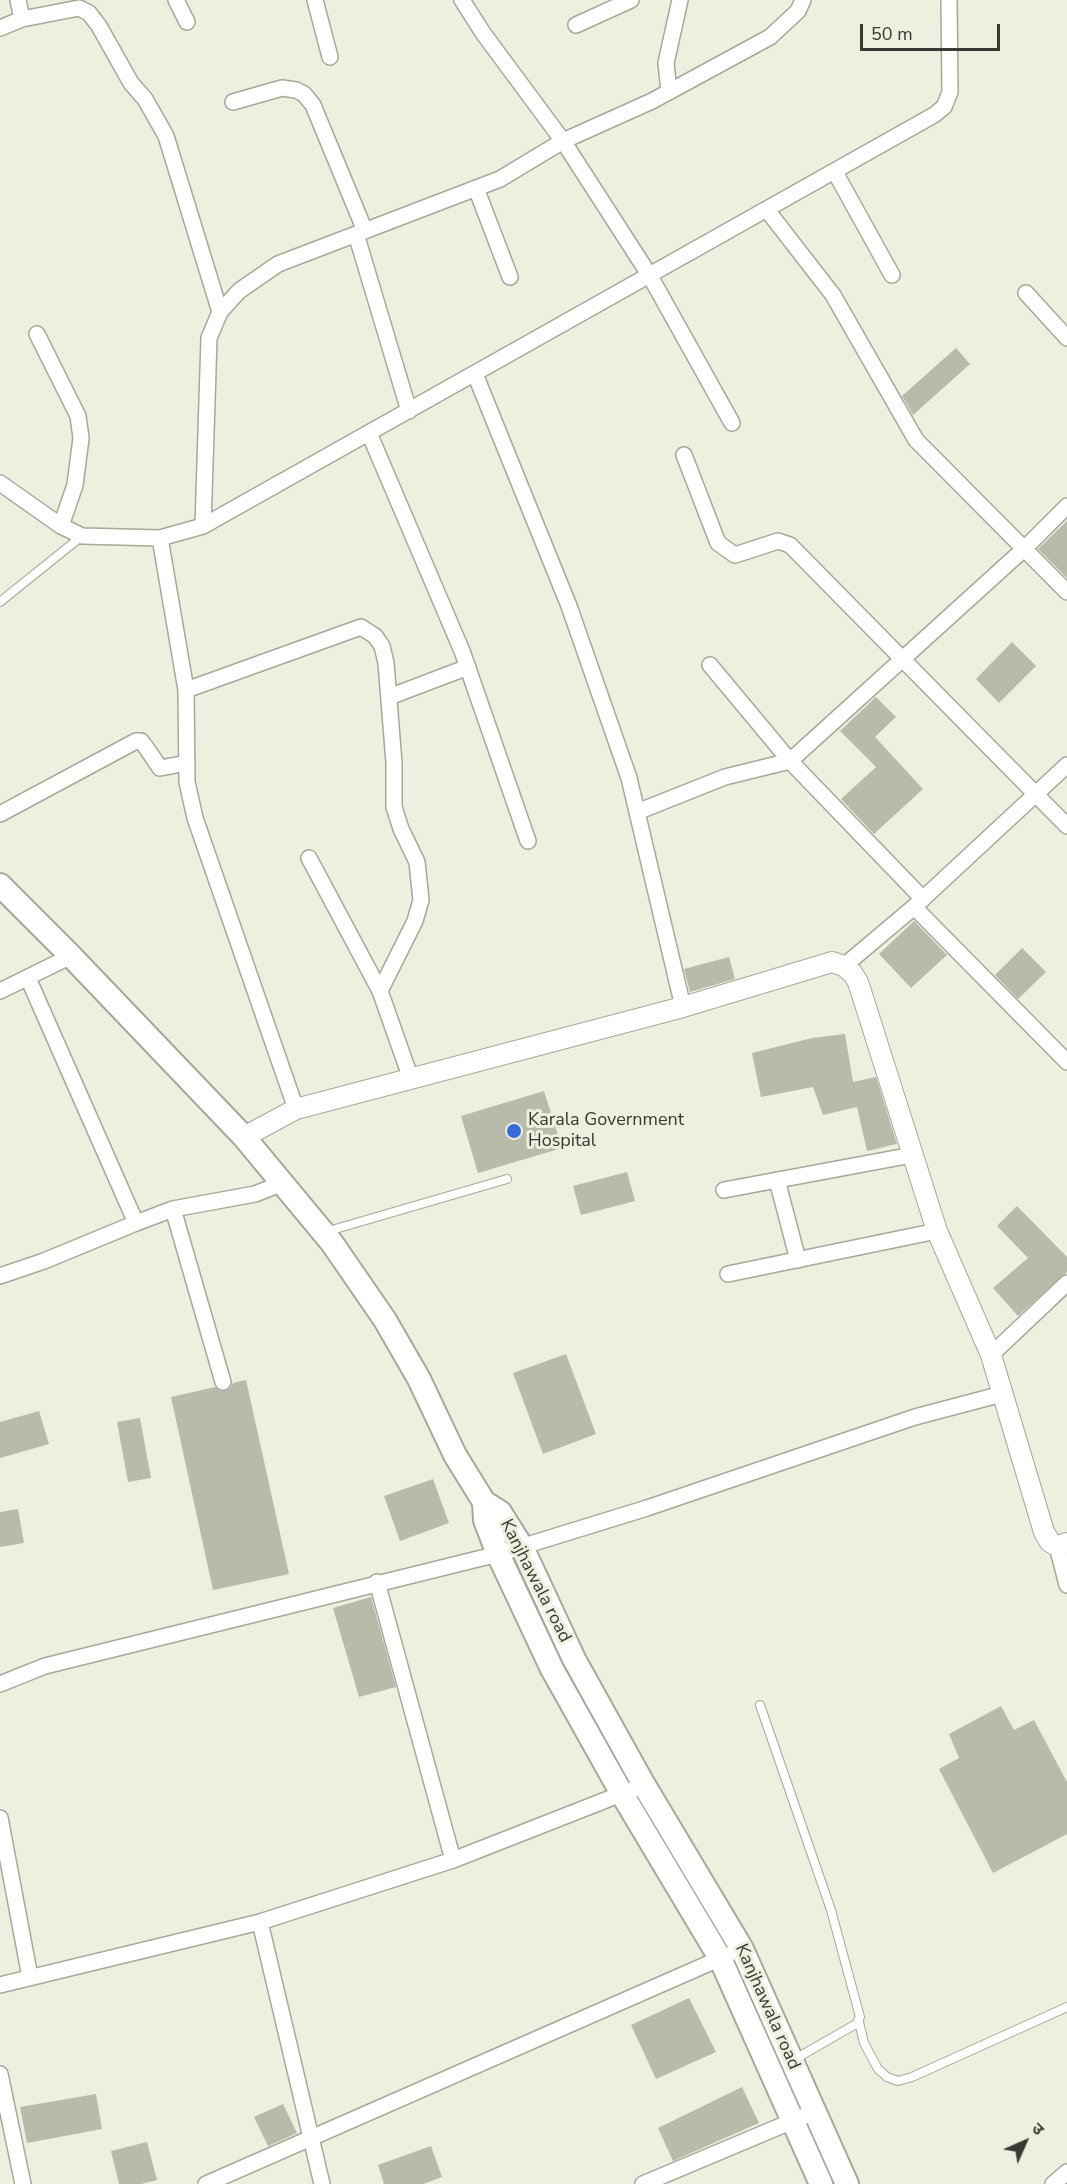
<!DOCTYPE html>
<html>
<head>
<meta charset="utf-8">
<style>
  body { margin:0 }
  #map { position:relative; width:1067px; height:2184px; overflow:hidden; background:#edefdf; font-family:"Nunito Sans","Noto Sans Devanagari",sans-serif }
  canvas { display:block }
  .north { position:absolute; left:995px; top:2112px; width:60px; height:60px; -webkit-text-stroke:4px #edefdf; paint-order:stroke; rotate:45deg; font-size:16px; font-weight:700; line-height:24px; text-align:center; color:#393933 }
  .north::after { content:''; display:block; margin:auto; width:21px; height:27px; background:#393933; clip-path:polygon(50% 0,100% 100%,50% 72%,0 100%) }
  .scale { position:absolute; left:860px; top:24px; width:140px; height:27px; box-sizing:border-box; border:3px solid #393933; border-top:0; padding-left:8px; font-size:18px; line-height:21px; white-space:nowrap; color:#393933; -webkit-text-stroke:4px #edefdf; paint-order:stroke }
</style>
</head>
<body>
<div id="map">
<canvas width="1067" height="2184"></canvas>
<div class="north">उ</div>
<div class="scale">50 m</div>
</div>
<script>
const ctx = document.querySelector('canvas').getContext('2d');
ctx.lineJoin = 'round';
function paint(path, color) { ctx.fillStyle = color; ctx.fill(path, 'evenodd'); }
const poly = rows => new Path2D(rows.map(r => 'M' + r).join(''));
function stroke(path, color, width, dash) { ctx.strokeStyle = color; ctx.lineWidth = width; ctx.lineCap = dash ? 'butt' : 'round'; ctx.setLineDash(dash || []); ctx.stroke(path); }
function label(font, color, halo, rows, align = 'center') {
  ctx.font = font + ' "Nunito Sans",sans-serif'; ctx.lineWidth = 6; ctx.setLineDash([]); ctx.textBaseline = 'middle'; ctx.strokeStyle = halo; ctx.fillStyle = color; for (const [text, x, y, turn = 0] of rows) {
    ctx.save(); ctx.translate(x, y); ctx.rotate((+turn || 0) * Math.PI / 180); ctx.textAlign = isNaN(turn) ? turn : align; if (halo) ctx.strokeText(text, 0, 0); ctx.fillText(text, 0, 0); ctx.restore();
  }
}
paint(poly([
  [956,348,970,364,913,415,902,396],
  [1067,521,1067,578,1038,549],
  [1012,642,1036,666,999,703,976,679],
  [876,697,896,717,875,737,923,789,874,834,841,799,876,767,840,731],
  [914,921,947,955,911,988,879,954],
  [1022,948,1046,972,1018,999,995,975],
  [729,957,735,979,690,992,684,969],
  [845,1034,853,1082,876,1077,897,1144,867,1151,857,1107,823,1115,813,1087,761,1097,752,1053,812,1038],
  [544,1091,562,1148,478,1173,461,1116],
  [627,1172,635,1201,581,1215,573,1186],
  [1017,1206,1067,1257,1067,1272,1018,1316,993,1288,1028,1258,997,1226],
  [566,1354,596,1434,543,1454,513,1373],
  [246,1380,289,1574,213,1590,171,1397,215,1387,220,1391,225,1391,230,1388,233,1383],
  [39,1411,49,1444,0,1458,0,1422],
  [140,1418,151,1478,128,1482,117,1422],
  [433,1479,449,1523,400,1541,384,1496],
  [18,1509,24,1543,0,1547,0,1512],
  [371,1597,396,1687,359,1697,333,1608],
  [1001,1706,1014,1730,1034,1720,1067,1782,1067,1834,993,1873,939,1769,959,1758,949,1734],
  [689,1998,716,2052,656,2079,631,2025],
  [742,2087,759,2123,673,2161,658,2128],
  [96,2094,102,2129,27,2143,20,2107],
  [283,2104,297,2133,268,2146,254,2117],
  [147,2142,157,2180,141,2184,119,2184,111,2151],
  [431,2146,442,2177,423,2184,384,2184,378,2165]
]), '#b8baaa');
const service = poly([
  [0,602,82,536],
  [325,1232,507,1179],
  [760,1705,831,1910,860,2017,856,2024,795,2059],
  [859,2022,864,2043,878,2069,887,2077,898,2081,912,2077,1067,2007]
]);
const minor = poly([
  [18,0,22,19],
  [176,0,187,22],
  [315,0,330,57],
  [462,0,483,33,563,141,650,276,732,423],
  [576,25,631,0],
  [0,28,22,19,79,8,89,13,99,26,131,83,145,99,166,136,220,312],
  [669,92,666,63,680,0],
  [233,102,282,88,296,90,304,94,313,105,365,231],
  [835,172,892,275],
  [476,188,510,277],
  [767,210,833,295,916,440,1067,592],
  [356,234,409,411],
  [1026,293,1067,338],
  [37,334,78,416,81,438,75,485,61,526],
  [475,374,569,606,629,778,683,1007],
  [369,433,462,651,528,841],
  [684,455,718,543,735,555,778,541,790,545,1067,826],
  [0,483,61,526,82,536,160,538,203,526,934,115,944,107,950,92,949,0],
  [203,526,209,338,220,312,239,291,278,264,500,179,563,141,652,101,770,37,798,11,803,0],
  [160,538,186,690,187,782,195,818,296,1109],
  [710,665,790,761,923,899],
  [186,690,361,627,375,636,382,646,386,663,394,763,394,807,401,829,417,862,421,900,415,921,380,991],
  [389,697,468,667],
  [637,812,725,777,790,761,1024,549,1067,506],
  [0,814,136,741,141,741,145,746,160,768,187,763],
  [309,858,380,991,411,1079],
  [914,907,1067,1062],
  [844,966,914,907,1067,765],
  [0,991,71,956],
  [777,1180,798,1260],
  [724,1190,912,1155],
  [173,1209,255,1194,283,1183],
  [136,1223,173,1209,223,1382],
  [728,1274,937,1231],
  [0,1276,44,1261,136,1223,28,978],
  [991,1355,1067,1283],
  [1057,1546,1067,1585],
  [377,1582,453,1860],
  [0,1684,45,1666,498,1554,647,1508,915,1417,1002,1394],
  [0,1818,30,1977],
  [260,1922,322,2184],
  [0,1985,260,1922,453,1860,644,1785],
  [0,2074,23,2184],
  [206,2184,728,1955],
  [643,2184,814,2112],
  [1053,2184,1067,2172]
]);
const tertiary = poly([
  [244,1137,296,1109,683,1007,832,962,844,966,853,974,858,982,937,1231,991,1355,1044,1532,1050,1542,1057,1546,1067,1543]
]);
const secondary = poly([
  [0,885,71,956,244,1137,332,1243,385,1320,419,1379,455,1455,484,1502,500,1512,522,1547,574,1659,644,1785,742,1949,847,2184],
  [484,1502,485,1520,498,1554,552,1669,622,1794,720,1958,821,2184]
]);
stroke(service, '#a6a899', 10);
stroke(minor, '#a6a899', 18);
stroke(tertiary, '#a6a899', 22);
stroke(secondary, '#a6a899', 26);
stroke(service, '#fff', 8);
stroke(minor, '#fff', 15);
stroke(tertiary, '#fff', 20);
stroke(secondary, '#fff', 22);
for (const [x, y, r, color] of [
  [514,1131,8,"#376bdb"]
]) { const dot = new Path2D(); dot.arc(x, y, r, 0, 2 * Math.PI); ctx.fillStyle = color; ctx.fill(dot); stroke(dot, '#edefdf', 2); }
label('18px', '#393933', '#edefdf', [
  ["Karala Government",528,1121],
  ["Hospital",528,1142]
], 'left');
label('18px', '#393933', '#edefdf', [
  ["Kanjhawala road",535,1581,63],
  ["Kanjhawala road",767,2007,66]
]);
</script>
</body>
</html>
